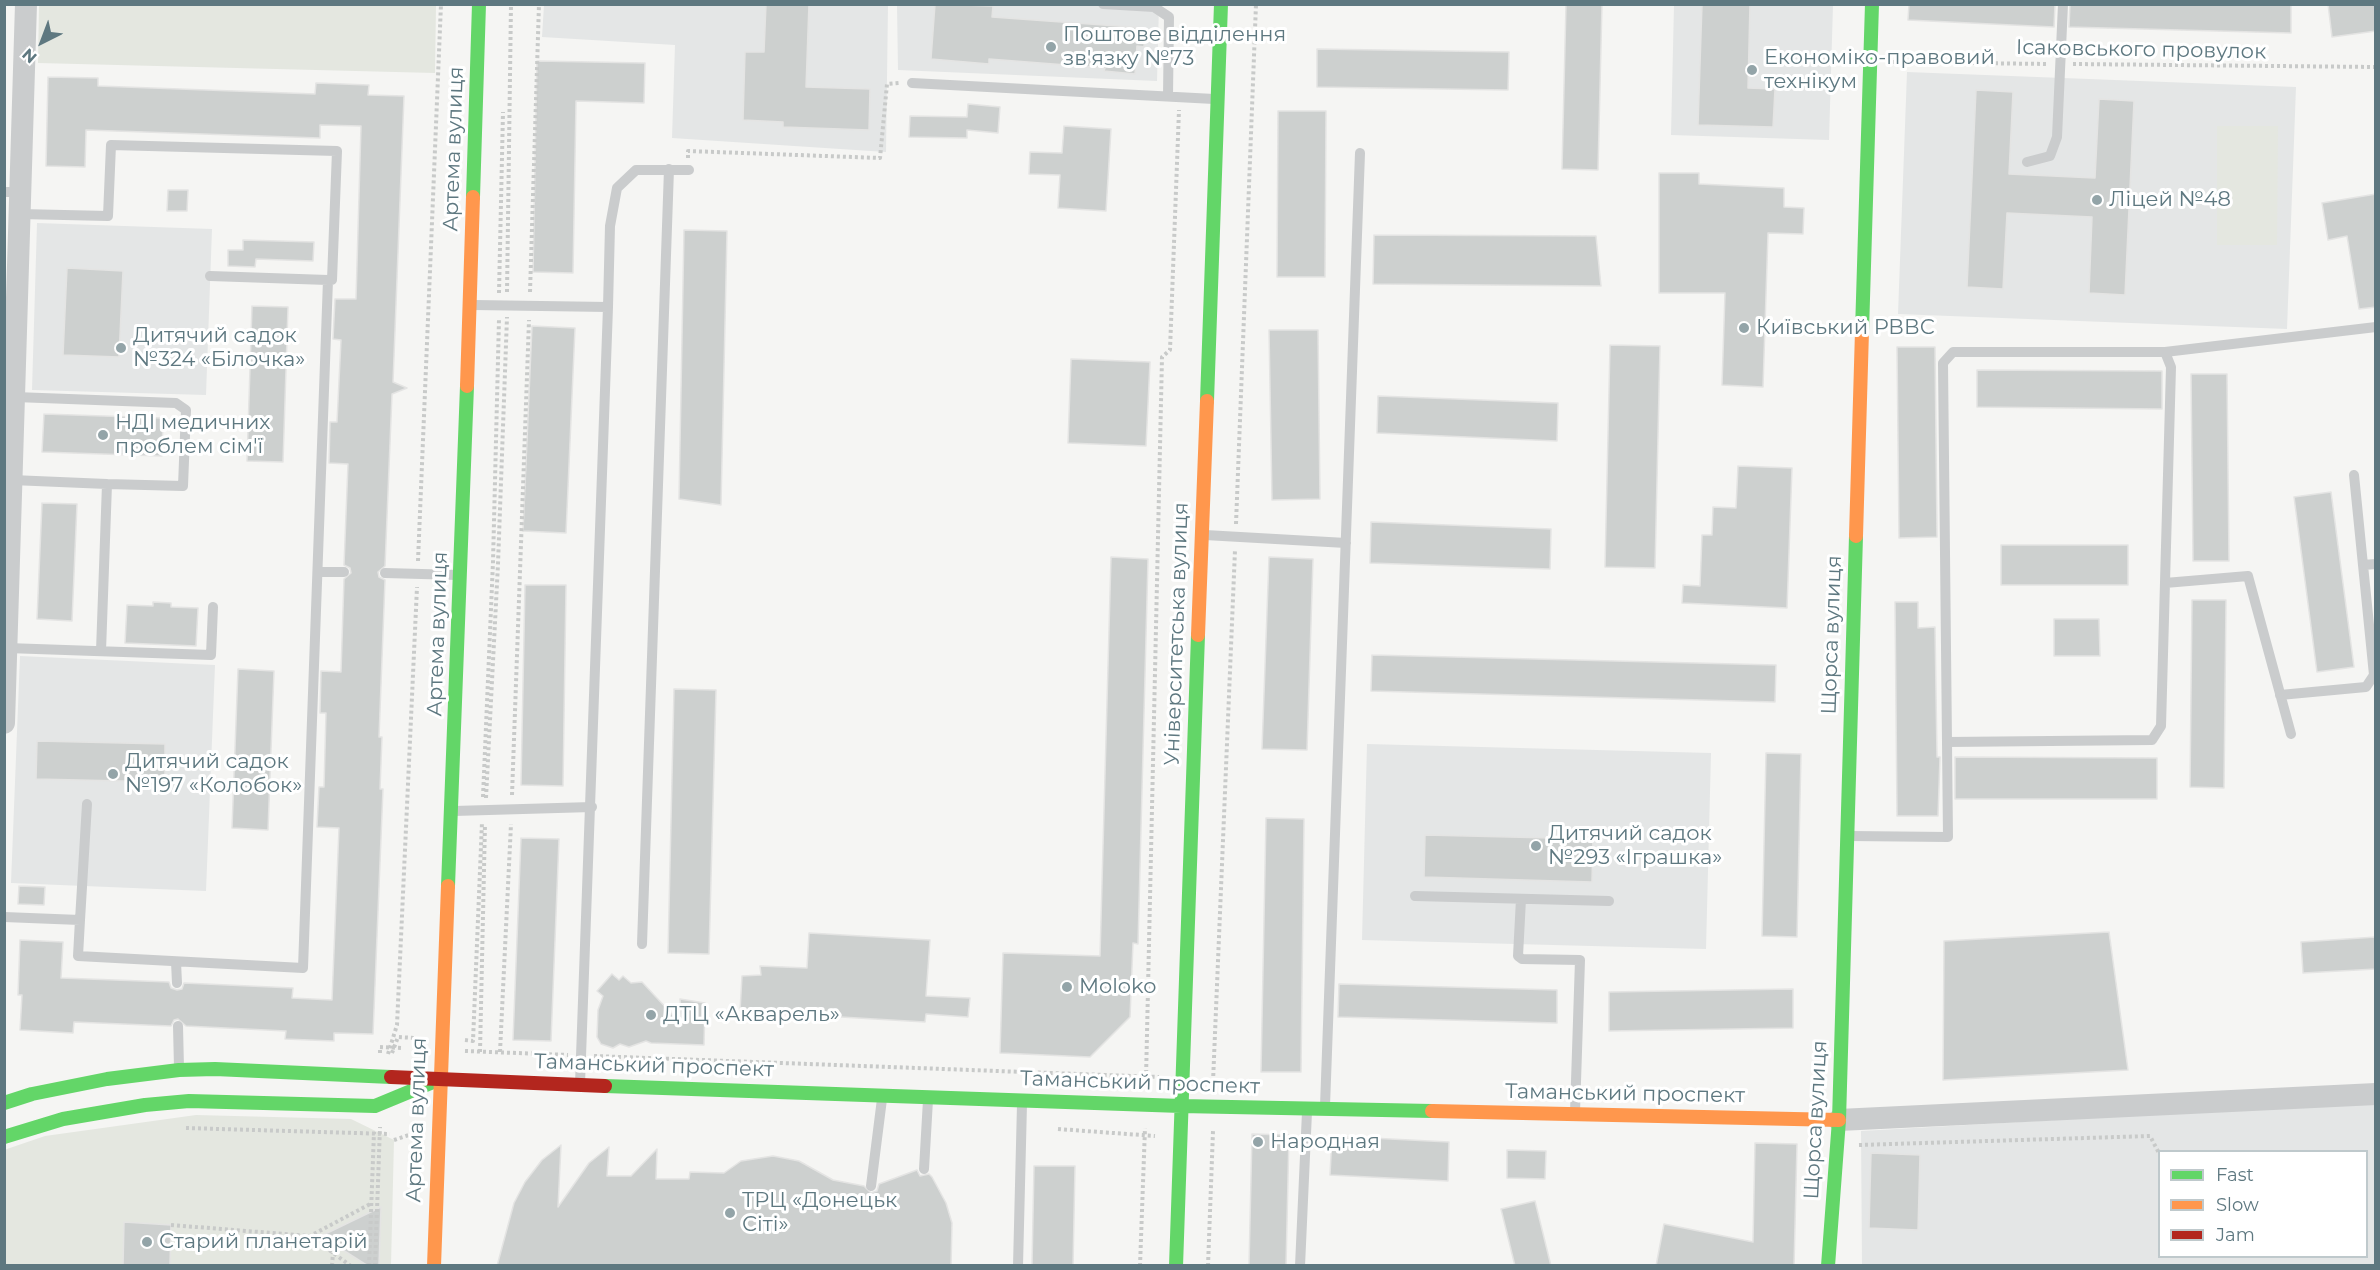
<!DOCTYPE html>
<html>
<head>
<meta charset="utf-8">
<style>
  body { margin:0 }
  #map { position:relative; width:2380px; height:1270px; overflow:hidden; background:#f5f5f3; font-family:Montserrat,sans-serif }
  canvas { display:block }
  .frame { position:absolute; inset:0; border:6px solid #5e7880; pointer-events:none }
  .legend { position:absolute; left:2158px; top:1150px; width:210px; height:108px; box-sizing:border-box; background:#fff; border:2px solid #bfc9cc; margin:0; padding:8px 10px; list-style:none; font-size:18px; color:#5e7880 }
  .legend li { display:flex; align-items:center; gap:12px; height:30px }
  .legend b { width:30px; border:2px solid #bfc9cc }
  .north { position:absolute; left:12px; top:12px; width:60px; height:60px; -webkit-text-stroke:4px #fff; paint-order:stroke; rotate:222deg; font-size:16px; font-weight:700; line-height:24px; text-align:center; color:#5e7880 }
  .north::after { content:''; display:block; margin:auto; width:21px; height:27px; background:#5e7880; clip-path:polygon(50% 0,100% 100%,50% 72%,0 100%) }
</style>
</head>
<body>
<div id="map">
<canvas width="2380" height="1270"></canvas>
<div class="frame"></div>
<ul class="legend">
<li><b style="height:8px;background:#63d668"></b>Fast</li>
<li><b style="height:8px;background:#ff974d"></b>Slow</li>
<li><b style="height:8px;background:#b3261e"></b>Jam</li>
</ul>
<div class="north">N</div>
</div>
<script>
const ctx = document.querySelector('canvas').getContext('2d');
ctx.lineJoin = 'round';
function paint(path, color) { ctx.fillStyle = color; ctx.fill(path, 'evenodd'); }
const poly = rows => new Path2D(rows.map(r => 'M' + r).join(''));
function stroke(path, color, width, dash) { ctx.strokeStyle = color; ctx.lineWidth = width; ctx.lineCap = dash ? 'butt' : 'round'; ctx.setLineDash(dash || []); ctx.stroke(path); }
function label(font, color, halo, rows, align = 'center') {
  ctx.font = font + ' Montserrat,sans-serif'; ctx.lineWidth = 6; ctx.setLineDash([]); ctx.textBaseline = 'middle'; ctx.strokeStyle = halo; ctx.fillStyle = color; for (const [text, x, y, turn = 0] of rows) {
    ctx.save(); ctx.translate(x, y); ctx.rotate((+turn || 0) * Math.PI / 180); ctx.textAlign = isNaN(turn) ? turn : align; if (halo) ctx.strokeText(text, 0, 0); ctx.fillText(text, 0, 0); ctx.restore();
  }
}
paint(poly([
  [544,5,888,5,886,152,672,138,675,45,542,37],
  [897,5,1159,5,1157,81,898,70],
  [1674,5,1833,5,1829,140,1671,135],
  [1907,72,2296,87,2287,329,1898,314],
  [37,223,212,229,206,395,32,390],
  [20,656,215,665,206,891,11,883],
  [1367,744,1711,753,1706,949,1362,940],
  [2375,1102,2375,1265,1862,1265,1861,1131],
  [2160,1152,2366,1152,2366,1256,2160,1256]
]), '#e4e6e6');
paint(poly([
  [39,5,436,5,435,73,38,63],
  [2217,126,2278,126,2277,245,2217,245],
  [196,1115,351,1119,394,1140,391,1265,5,1265,4,1150,45,1136]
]), '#e4e7e0');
const building = poly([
  [766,4,809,4,806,87,870,89,869,130,783,127,783,122,743,120,745,52,764,52,766,4],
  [935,4,993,6,992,17,1145,28,1144,47,1137,46,1135,74,1104,71,1105,68,989,59,989,64,931,59,935,4],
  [1566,4,1602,4,1598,170,1562,169,1566,4],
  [1702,4,1750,4,1748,88,1775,89,1773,127,1698,125,1702,4],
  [1909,4,2055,4,2054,27,1908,20,1909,4],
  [2070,4,2291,4,2291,33,2069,27,2070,4],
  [2328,4,2376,4,2376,31,2332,37,2328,4],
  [1317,49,1509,52,1508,90,1317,87,1317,49],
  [537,61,645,63,644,103,576,101,573,273,533,272,537,61],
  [48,77,98,78,98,86,315,94,316,83,369,85,368,95,404,96,393,382,407,388,392,394,385,566,378,572,379,577,385,580,379,737,382,737,380,789,383,789,373,1034,334,1033,334,1041,285,1039,286,1031,186,1026,178,1019,174,1020,171,1026,74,1022,73,1033,20,1030,22,995,18,995,20,940,63,942,61,978,169,982,171,988,177,990,182,989,184,983,293,988,292,998,332,1000,339,828,317,827,319,787,324,787,326,713,320,713,321,671,341,672,344,579,351,573,350,568,344,565,348,464,329,463,330,422,337,422,341,340,333,339,335,299,356,299,361,126,320,125,320,138,86,130,85,167,46,166,48,77],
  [1976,90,2013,92,2009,174,2095,178,2099,99,2134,101,2125,295,2089,293,2092,217,2007,213,2003,289,1967,287,1976,90],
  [968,104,1000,107,998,133,967,130,967,138,909,137,910,116,967,117,968,104],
  [1278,111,1326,111,1325,277,1277,277,1278,111],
  [1064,126,1111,129,1106,211,1058,208,1060,175,1029,174,1030,152,1062,153,1064,126],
  [1659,173,1699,173,1699,184,1784,188,1784,207,1804,208,1803,234,1768,233,1763,387,1722,385,1725,293,1659,293,1659,173],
  [168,190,188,190,187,211,167,211,168,190],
  [2376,194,2376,307,2359,309,2347,236,2328,240,2322,203,2376,194],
  [684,230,727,231,721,505,679,499,684,230],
  [1374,235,1596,236,1601,286,1373,284,1374,235],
  [243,240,314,242,313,261,256,259,255,267,228,266,228,250,243,250,243,240],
  [67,268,123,271,119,357,63,355,67,268],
  [252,306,288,307,283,462,247,461,252,306],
  [532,326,575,328,566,533,523,531,532,326],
  [1269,330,1318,330,1320,499,1272,500,1269,330],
  [1610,345,1660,346,1655,568,1605,567,1610,345],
  [1897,347,1935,347,1937,537,1899,538,1897,347],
  [1071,359,1150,362,1146,446,1068,443,1071,359],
  [1977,370,2162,371,2162,409,1977,407,1977,370],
  [2191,374,2227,374,2229,561,2193,561,2191,374],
  [1378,396,1558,403,1557,441,1377,433,1378,396],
  [44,414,163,418,162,456,42,452,44,414],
  [1738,466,1792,468,1787,608,1682,603,1683,585,1700,586,1702,535,1712,535,1713,507,1736,508,1738,466],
  [2331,492,2354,667,2317,672,2294,497,2331,492],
  [42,503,77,504,72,621,37,619,42,503],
  [1371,522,1551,529,1550,569,1370,563,1371,522],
  [2001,545,2128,545,2128,585,2001,585,2001,545],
  [1111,557,1148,559,1138,944,1133,943,1130,1017,1090,1057,1000,1053,1003,953,1100,956,1111,557],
  [1269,557,1313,559,1307,750,1262,749,1269,557],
  [525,585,566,585,563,786,521,785,525,585],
  [2192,600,2226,600,2224,788,2190,787,2192,600],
  [153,602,171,603,171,607,198,608,196,646,125,643,127,605,153,606,153,602],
  [1895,602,1918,602,1918,628,1935,627,1937,757,1940,757,1938,816,1897,816,1895,602],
  [2054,619,2099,619,2100,656,2054,656,2054,619],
  [1372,655,1776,665,1775,702,1371,691,1372,655],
  [238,669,274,671,268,830,232,828,238,669],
  [674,689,716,690,709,954,668,953,674,689],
  [37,741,165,744,165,782,36,779,37,741],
  [1766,753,1801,754,1797,937,1762,936,1766,753],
  [1955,757,2157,758,2157,799,1955,799,1955,757],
  [1266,818,1304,819,1301,1072,1261,1072,1266,818],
  [1425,835,1593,839,1592,882,1424,877,1425,835],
  [521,838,559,839,551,1041,513,1040,521,838],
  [19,886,45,887,44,905,18,904,19,886],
  [2109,932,2128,1070,1943,1080,1944,941,2109,932],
  [809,933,930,940,926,996,970,998,968,1017,926,1014,925,1022,740,1011,742,976,761,975,760,966,807,968,809,933],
  [2376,937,2376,969,2303,973,2301,942,2376,937],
  [612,974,619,980,623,976,631,983,642,982,682,1025,680,999,705,1003,704,1045,651,1043,646,1041,629,1047,620,1044,613,1048,601,1044,597,1037,598,1010,603,996,597,991,612,974],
  [1339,984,1557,990,1557,1023,1338,1017,1339,984],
  [1793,989,1793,1028,1609,1031,1609,992,1793,989],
  [1252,1134,1289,1135,1286,1266,1249,1266,1252,1134],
  [1332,1136,1449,1142,1448,1181,1330,1175,1332,1136],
  [1755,1143,1797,1144,1794,1266,1656,1266,1664,1224,1753,1242,1755,1143],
  [561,1145,558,1207,589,1163,609,1147,607,1176,631,1176,657,1149,656,1179,689,1179,690,1172,724,1173,741,1161,773,1156,799,1161,833,1180,864,1186,871,1193,877,1191,879,1184,917,1170,920,1176,929,1174,932,1177,946,1203,952,1223,951,1266,497,1266,514,1203,525,1182,542,1160,561,1145],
  [1507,1150,1546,1151,1545,1179,1507,1178,1507,1150],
  [1871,1153,1920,1155,1918,1230,1869,1228,1871,1153],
  [1034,1166,1075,1166,1073,1266,1032,1266,1034,1166],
  [1535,1201,1551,1266,1515,1266,1501,1209,1535,1201],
  [381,1207,379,1266,368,1266,321,1236,381,1207],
  [124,1222,171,1225,170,1266,123,1266,124,1222]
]);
paint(building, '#cdd0cf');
stroke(building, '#e4e4e3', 1.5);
stroke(poly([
  [1893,62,2048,64],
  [2073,64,2376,67],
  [688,158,688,151,880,158,887,84,899,83],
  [507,292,511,4],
  [530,292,539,4],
  [499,293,503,112],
  [1236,524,1256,4],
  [418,561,441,4],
  [512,795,529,320],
  [483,797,493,562,499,319],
  [486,798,498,564,507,317],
  [465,1040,473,1041,482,822],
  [465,1051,568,1055],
  [480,1052,485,824],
  [500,1052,511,824],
  [380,1053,380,1047,401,1048],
  [392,1053,398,1037,415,1038],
  [388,1054,397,1025,417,587],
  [594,1056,1159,1077],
  [1146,1079,1162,357,1170,350,1179,110],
  [1213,1082,1235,550],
  [186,1128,390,1134],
  [1058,1129,1155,1136],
  [394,1140,415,1133],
  [1859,1145,2150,1136,2160,1155],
  [171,1225,310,1236,372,1203],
  [310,1236,351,1266],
  [332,1266,333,1253],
  [369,1266,374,1132],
  [375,1266,380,1127],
  [1140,1266,1145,1128],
  [1208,1266,1213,1131]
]), '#c8cac9', 4, [3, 3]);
stroke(poly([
  [1103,4,1154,7,1169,17,1168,96],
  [912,83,1214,99],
  [2027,162,2050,156,2057,137,2063,4],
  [4,192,21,192],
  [20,214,108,216,111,145,337,151,332,280,328,280],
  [474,305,608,307,580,1084],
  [608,307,610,226,617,188,636,170,689,170],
  [2165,352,2376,327],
  [15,397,176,403,186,410,183,486,107,484],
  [12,480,107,484,101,651],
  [1205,535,1346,543],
  [2363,565,2376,564],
  [319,572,344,572],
  [385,573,458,575],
  [2165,583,2248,576,2291,734],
  [7,648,211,655,213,607],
  [2280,695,2366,687,2374,675,2354,475],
  [454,811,592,807],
  [1850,836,1948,837,1943,363,1953,352,2165,352,2171,367,2161,726,2152,740,1948,742],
  [1415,896,1609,901],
  [1521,899,1518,956,1522,959,1580,960,1575,1112],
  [4,917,80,920,78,956,303,968,328,280,210,276],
  [80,920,87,804],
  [642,944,669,169],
  [176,962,177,983],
  [178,1026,179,1068],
  [1325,1106,1360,153],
  [924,1169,928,1100],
  [871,1186,882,1099],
  [1018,1266,1022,1104],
  [1300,1266,1307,1112]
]), '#cacccd', 10);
stroke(poly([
  [4,723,26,4],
  [1839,1120,2376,1094]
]), '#cacccd', 22);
stroke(poly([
  [473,197,479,4],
  [1862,331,1872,4],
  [1207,401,1221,4],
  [448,886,467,386],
  [605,1086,1181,1106,1432,1111],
  [4,1103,32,1094,107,1079,179,1070,215,1069,391,1077],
  [4,1137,63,1119,145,1105,189,1101,375,1106,433,1082],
  [1176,1266,1198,635],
  [1828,1266,1839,1120,1856,536]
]), '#63d668', 14);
stroke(poly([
  [467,386,473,197],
  [1856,536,1862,331],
  [1198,635,1207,401],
  [1432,1111,1839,1120],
  [434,1266,448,886]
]), '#ff974d', 14);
stroke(poly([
  [391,1077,605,1086]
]), '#b3261e', 14);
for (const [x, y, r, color] of [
  [1051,47,6,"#93a4a8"],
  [1752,70,6,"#93a4a8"],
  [2097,200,6,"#93a4a8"],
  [1744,328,6,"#93a4a8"],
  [121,348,6,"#93a4a8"],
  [103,435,6,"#93a4a8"],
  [113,774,6,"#93a4a8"],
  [1536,846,6,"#93a4a8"],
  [1067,987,6,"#93a4a8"],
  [651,1015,6,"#93a4a8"],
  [1258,1142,6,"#93a4a8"],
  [730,1213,6,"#93a4a8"],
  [147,1242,6,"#93a4a8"]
]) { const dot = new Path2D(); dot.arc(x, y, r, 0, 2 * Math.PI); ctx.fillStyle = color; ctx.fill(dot); stroke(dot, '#fff', 2); }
label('21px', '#5e7880', '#fff', [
  ["Поштове відділення",1063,35],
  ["зв'язку №73",1063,59],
  ["Економіко-правовий",1764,58],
  ["технікум",1764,82],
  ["Ліцей №48",2109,200],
  ["Київський РВВС",1756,328],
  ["Дитячий садок",133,336],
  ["№324 «Білочка»",133,360],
  ["НДІ медичних",115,423],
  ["проблем сім'ї",115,447],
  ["Дитячий садок",125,762],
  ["№197 «Колобок»",125,786],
  ["Дитячий садок",1548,834],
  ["№293 «Іграшка»",1548,858],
  ["Moloko",1079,987],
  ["ДТЦ «Акварель»",663,1015],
  ["Народная",1270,1142],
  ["ТРЦ «Донецьк",742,1201],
  ["Сіті»",742,1225],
  ["Старий планетарій",159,1242]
], 'left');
label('21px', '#5e7880', '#fff', [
  ["Ісаковського провулок",2141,50,1],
  ["Артема вулиця",454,149,-88],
  ["Артема вулиця",438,634,-88],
  ["Університетська вулиця",1177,634,-88],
  ["Щорса вулиця",1832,635,-88],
  ["Таманський проспект",654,1066,2],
  ["Таманський проспект",1140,1083,2],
  ["Таманський проспект",1625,1094,1],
  ["Артема вулиця",417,1120,-88],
  ["Щорса вулиця",1816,1120,-87]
]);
</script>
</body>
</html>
